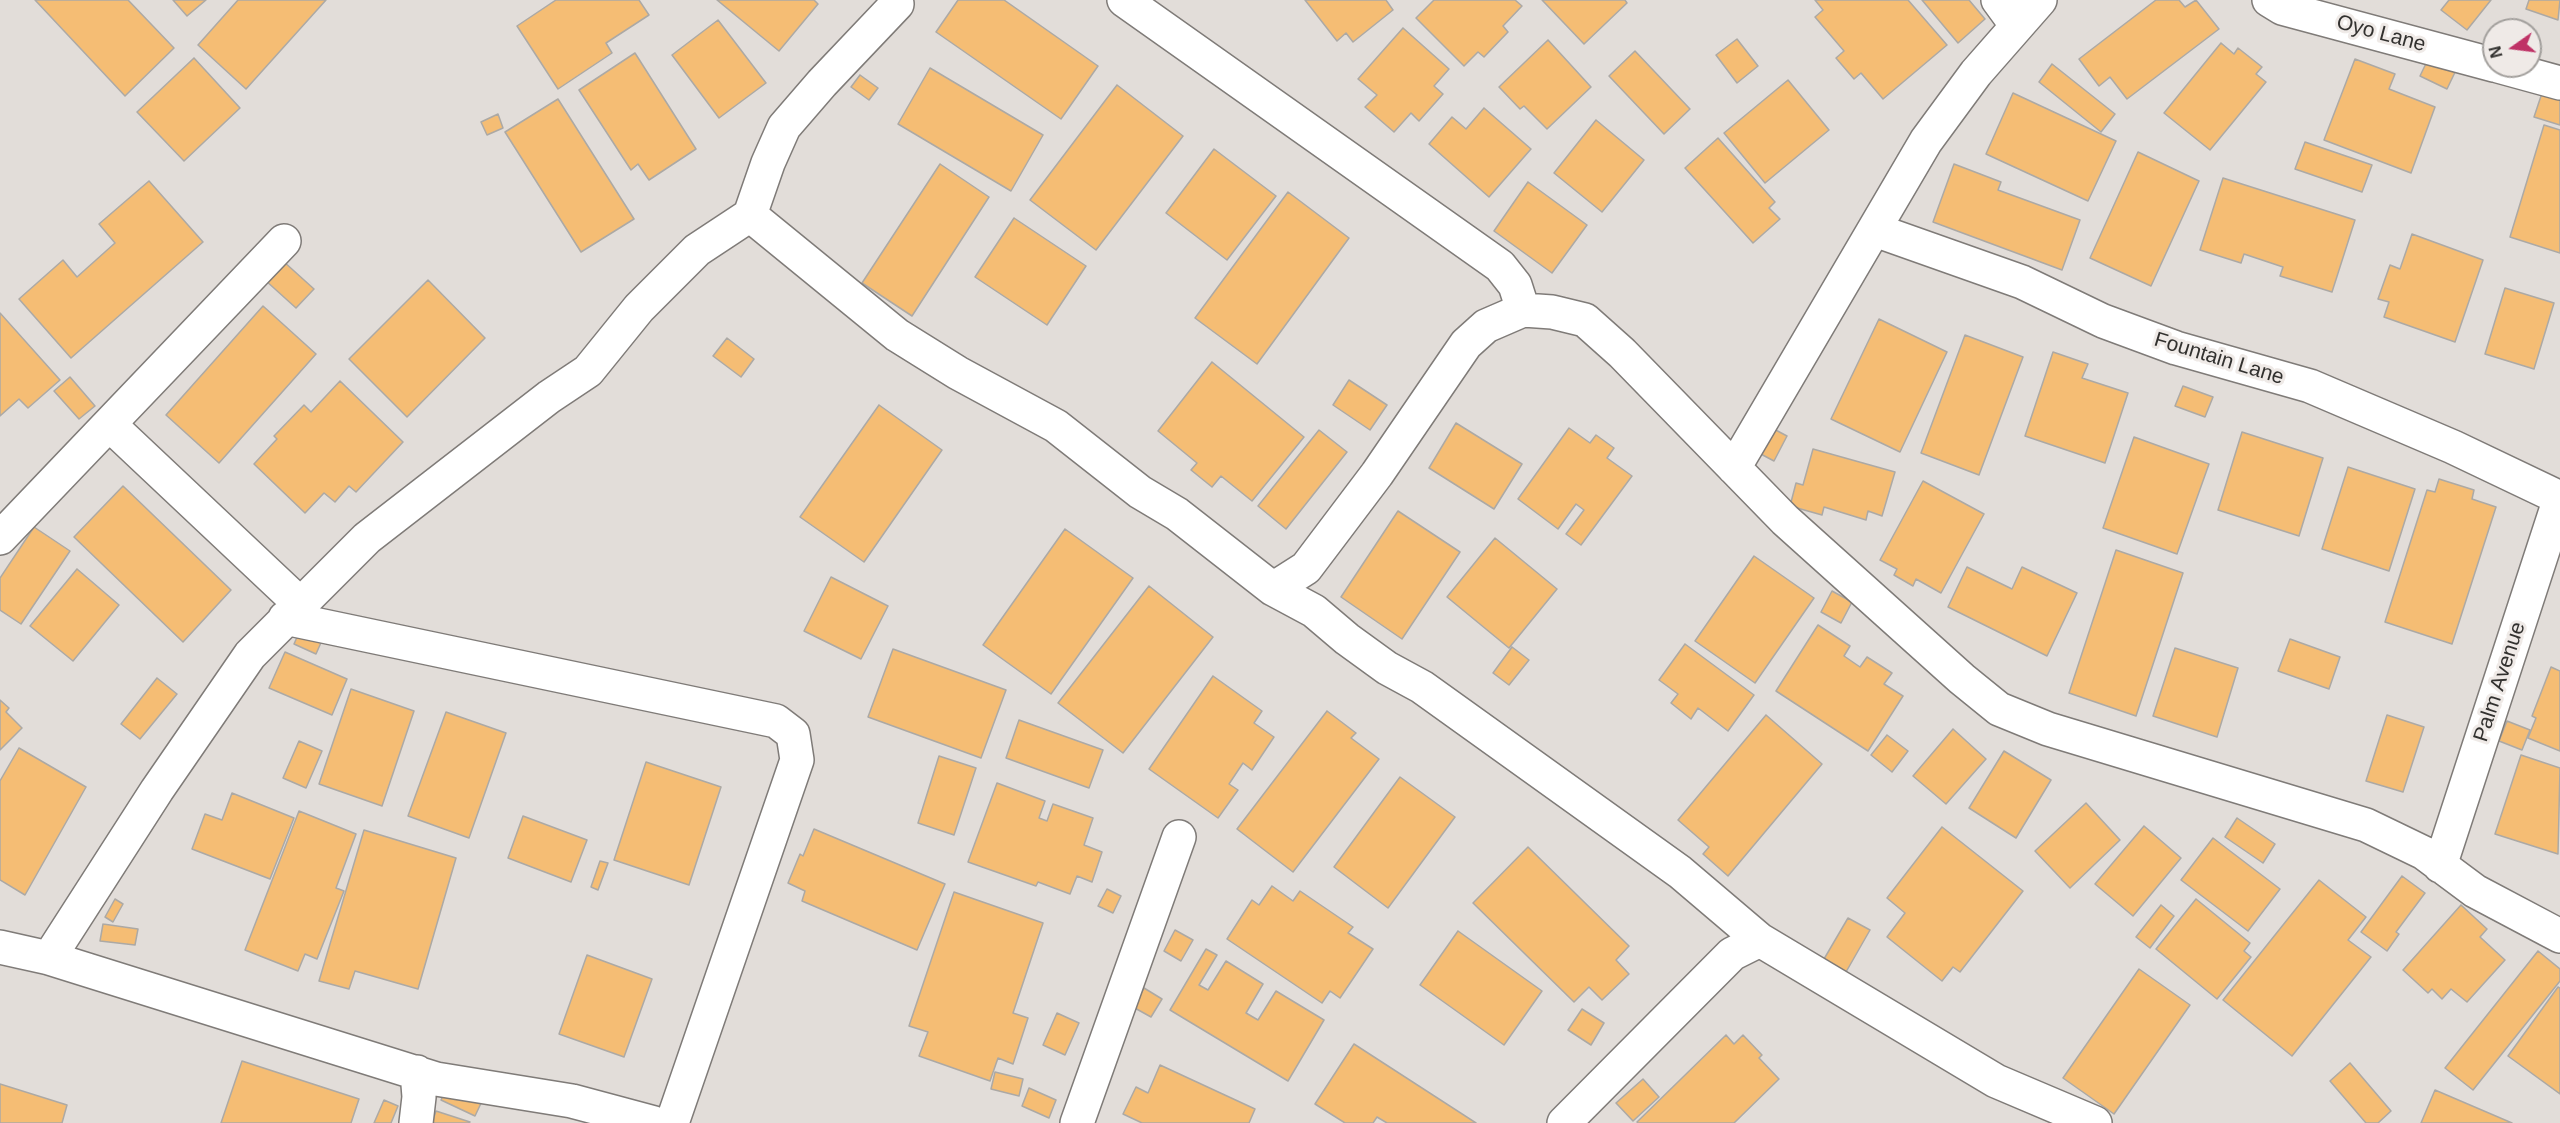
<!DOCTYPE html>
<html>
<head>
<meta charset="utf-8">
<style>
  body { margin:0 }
  #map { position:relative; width:2560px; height:1123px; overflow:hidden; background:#e2ddd9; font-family:Helvetica,sans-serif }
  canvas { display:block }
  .north { position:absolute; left:2482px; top:18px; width:60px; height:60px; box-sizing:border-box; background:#efeae7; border:2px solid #a3a09d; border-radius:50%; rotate:256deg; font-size:16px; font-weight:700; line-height:24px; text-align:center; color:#32312f }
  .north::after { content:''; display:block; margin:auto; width:21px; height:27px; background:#bf3266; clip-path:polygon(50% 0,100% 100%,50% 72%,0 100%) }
</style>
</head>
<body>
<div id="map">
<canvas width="2560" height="1123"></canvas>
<div class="north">N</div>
</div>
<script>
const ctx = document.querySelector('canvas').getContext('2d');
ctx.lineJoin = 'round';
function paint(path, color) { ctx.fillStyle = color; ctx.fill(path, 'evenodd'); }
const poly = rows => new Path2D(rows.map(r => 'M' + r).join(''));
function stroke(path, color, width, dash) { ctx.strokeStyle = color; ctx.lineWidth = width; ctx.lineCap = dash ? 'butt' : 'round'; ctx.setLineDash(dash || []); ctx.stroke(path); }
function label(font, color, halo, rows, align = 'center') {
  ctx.font = font + ' Helvetica,sans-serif'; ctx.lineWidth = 6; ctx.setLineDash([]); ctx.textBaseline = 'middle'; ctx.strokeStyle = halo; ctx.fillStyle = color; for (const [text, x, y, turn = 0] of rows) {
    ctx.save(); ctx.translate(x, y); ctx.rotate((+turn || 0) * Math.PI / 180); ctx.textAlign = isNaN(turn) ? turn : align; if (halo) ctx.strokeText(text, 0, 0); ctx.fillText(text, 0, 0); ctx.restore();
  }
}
const building = poly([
  [35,0,128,0,174,48,125,96,35,0],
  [173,0,206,0,187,16,173,0],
  [238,0,326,0,246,89,198,45,238,0],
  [556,0,639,0,649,15,606,43,612,53,558,89,517,26,556,0],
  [717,0,814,0,818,4,779,51,717,0],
  [958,0,1004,0,1098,66,1061,119,936,32,958,0],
  [1305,0,1386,0,1393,10,1353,42,1346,33,1337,41,1305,0],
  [1434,0,1515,0,1522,6,1503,26,1508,32,1484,57,1478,52,1464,66,1416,18,1434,0],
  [1542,0,1625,0,1627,3,1584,44,1542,0],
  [1815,0,1908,0,1947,45,1883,99,1861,73,1854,79,1836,58,1844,51,1815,17,1823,10,1815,0],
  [1922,0,1969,0,1985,19,1958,43,1922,0],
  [2156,0,2179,0,2185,7,2196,0,2219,29,2127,99,2110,77,2099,86,2079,59,2156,0],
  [2449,0,2491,0,2467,30,2441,10,2449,0],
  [2529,0,2560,0,2558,20,2526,9,2529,0],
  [718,20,766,83,719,118,672,55,718,20],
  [1403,28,1449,69,1434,86,1443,94,1419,121,1411,113,1394,132,1365,107,1377,95,1358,79,1403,28],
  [1737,39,1758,66,1737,83,1716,55,1737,39],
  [1548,40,1591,87,1547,129,1524,106,1520,109,1499,87,1548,40],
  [2221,43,2234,54,2238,48,2262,67,2256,74,2266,82,2210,150,2164,113,2221,43],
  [1635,51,1690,109,1664,134,1609,76,1635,51],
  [635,53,696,149,649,180,638,164,631,170,579,90,635,53],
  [2431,53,2458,66,2447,89,2420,76,2431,53],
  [194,58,240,108,184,161,137,112,194,58],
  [2355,59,2395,74,2389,89,2435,107,2411,173,2324,140,2355,59],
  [2052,64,2115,114,2101,132,2039,82,2052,64],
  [930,68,1043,135,1011,191,898,124,930,68],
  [860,75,878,88,869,100,851,87,860,75],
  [1788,80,1829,130,1765,183,1724,133,1788,80],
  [1117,85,1183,136,1096,250,1030,200,1117,85],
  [2543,90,2560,96,2560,125,2534,117,2543,90],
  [2013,93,2116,141,2088,201,1986,154,2013,93],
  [558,99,634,219,581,252,505,132,558,99],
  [1484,108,1531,149,1489,197,1429,144,1452,117,1466,129,1484,108],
  [498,114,503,128,487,135,481,122,498,114],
  [1596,120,1644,160,1602,212,1554,173,1596,120],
  [2544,125,2560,130,2560,253,2510,237,2544,125],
  [1718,138,1775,202,1769,208,1780,219,1753,243,1685,168,1718,138],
  [2305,142,2372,165,2362,192,2295,169,2305,142],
  [1214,149,1276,196,1227,260,1166,213,1214,149],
  [2138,152,2199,181,2151,286,2090,258,2138,152],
  [940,164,989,197,912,316,862,283,940,164],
  [1954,164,2001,182,1998,190,2080,220,2062,270,1933,222,1954,164],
  [2223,178,2355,220,2332,292,2280,276,2283,267,2244,254,2241,263,2200,250,2223,178],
  [149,181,203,242,71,358,19,299,63,260,77,277,115,243,99,224,149,181],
  [1528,182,1587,225,1552,273,1494,231,1528,182],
  [1288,192,1349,238,1257,364,1195,318,1288,192],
  [1014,218,1086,266,1047,325,975,277,1014,218],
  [2412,234,2483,260,2455,342,2384,317,2389,302,2378,299,2390,265,2400,269,2412,234],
  [283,261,314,289,296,308,265,280,283,261],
  [428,280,485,338,407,417,349,359,428,280],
  [2505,288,2554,303,2534,369,2485,354,2505,288],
  [263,306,316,354,219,463,166,415,263,306],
  [0,313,60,380,28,408,19,399,0,416,0,313],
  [1879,319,1947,352,1900,452,1831,419,1879,319],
  [1965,335,2023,357,1979,475,1921,453,1965,335],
  [727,338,754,359,741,377,713,356,727,338],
  [2053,352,2088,364,2082,378,2128,393,2105,463,2025,436,2053,352],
  [1212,362,1304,437,1252,501,1221,476,1212,487,1191,470,1197,463,1158,431,1212,362],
  [70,377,95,406,79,419,54,391,70,377],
  [1349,380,1387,405,1370,430,1333,405,1349,380],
  [340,381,403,442,356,492,349,486,335,502,324,493,305,513,254,464,277,439,274,436,304,405,311,412,340,381],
  [2183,386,2213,397,2205,417,2175,406,2183,386],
  [879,405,942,450,864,562,800,517,879,405],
  [1456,423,1522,464,1494,509,1429,468,1456,423],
  [1770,427,1787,436,1774,461,1757,452,1770,427],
  [1569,428,1590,443,1596,435,1614,448,1607,458,1632,476,1581,545,1566,534,1584,510,1576,504,1558,529,1518,499,1569,428],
  [1319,430,1347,452,1286,529,1258,506,1319,430],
  [2242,432,2323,458,2299,536,2218,510,2242,432],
  [2134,437,2209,464,2177,554,2103,528,2134,437],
  [1813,449,1895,472,1882,516,1868,511,1866,520,1824,507,1822,515,1790,506,1796,483,1803,485,1813,449],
  [2348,467,2415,489,2389,571,2322,549,2348,467],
  [2439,479,2474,490,2472,499,2496,507,2452,644,2385,622,2427,490,2435,492,2439,479],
  [1923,481,1984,514,1941,593,1916,579,1913,586,1894,575,1897,569,1880,560,1923,481],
  [123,486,231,590,183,642,74,537,123,486],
  [1398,511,1460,552,1402,639,1341,597,1398,511],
  [34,527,70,551,21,624,0,610,0,578,34,527],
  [1065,529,1133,578,1051,694,983,645,1065,529],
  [1495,538,1557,589,1509,648,1447,597,1495,538],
  [2116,550,2183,573,2136,716,2069,693,2116,550],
  [1754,556,1814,598,1755,683,1695,641,1754,556],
  [1967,567,2012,589,2022,567,2077,593,2047,656,1948,607,1967,567],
  [77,569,119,605,73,661,30,626,77,569],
  [831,577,888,606,861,659,804,631,831,577],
  [1149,586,1213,637,1123,753,1058,703,1149,586],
  [1832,591,1852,602,1841,623,1821,612,1832,591],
  [1818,625,1850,646,1844,656,1860,667,1867,657,1892,673,1884,684,1903,696,1868,751,1776,691,1818,625],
  [301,628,323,638,316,654,294,644,301,628],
  [2290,639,2340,657,2329,689,2278,671,2290,639],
  [1685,644,1754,695,1728,731,1698,708,1691,719,1671,703,1678,694,1659,680,1685,644],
  [1512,647,1529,660,1509,685,1493,673,1512,647],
  [2175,648,2238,668,2217,737,2153,716,2175,648],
  [893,649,1006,690,981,758,868,717,893,649],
  [285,652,347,679,332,715,269,688,285,652],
  [2551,667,2560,671,2560,751,2528,738,2536,718,2532,716,2551,667],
  [1213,676,1262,711,1254,723,1274,737,1252,770,1243,763,1229,784,1238,790,1218,818,1149,769,1213,676],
  [157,678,177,694,140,739,121,724,157,678],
  [351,689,414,711,382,806,319,784,351,689],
  [0,700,9,708,6,712,22,728,0,750,0,700],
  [1327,711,1356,733,1351,738,1379,759,1293,872,1237,829,1327,711],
  [446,712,506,733,469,838,408,816,446,712],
  [1766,715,1822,764,1728,876,1703,854,1709,847,1678,820,1766,715],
  [2387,715,2424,727,2403,792,2366,781,2387,715],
  [1019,720,1103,750,1089,788,1006,758,1019,720],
  [2507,721,2530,730,2522,750,2499,741,2507,721],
  [1953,729,1986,759,1946,804,1913,776,1953,729],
  [1887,735,1908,751,1892,772,1871,755,1887,735],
  [299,741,322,751,306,788,283,778,299,741],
  [19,748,86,787,25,895,0,880,0,781,19,748],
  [2004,751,2051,780,2016,838,1969,808,2004,751],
  [2521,755,2560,768,2558,854,2495,834,2521,755],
  [939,756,976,768,954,835,918,823,939,756],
  [646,762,721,787,689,885,614,860,646,762],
  [1400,777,1455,817,1388,908,1334,867,1400,777],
  [997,783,1045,801,1039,818,1047,821,1053,804,1093,818,1084,845,1102,852,1092,882,1077,876,1070,894,1038,882,1036,886,968,862,997,783],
  [232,793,294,818,270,879,192,849,205,814,222,820,232,793],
  [2086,803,2120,840,2070,888,2035,851,2086,803],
  [299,811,356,834,336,888,344,891,317,959,305,954,298,971,245,950,299,811],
  [523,816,587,840,571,882,508,858,523,816],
  [2237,818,2275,844,2263,863,2225,837,2237,818],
  [2144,826,2181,858,2133,916,2095,884,2144,826],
  [1942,827,2023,891,1960,972,1953,967,1942,981,1887,937,1905,913,1887,898,1942,827],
  [814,829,945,884,917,950,802,901,805,891,788,883,800,854,803,856,814,829],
  [364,830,456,858,418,989,355,971,349,989,319,981,364,830],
  [2213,838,2280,889,2248,931,2181,880,2213,838],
  [1528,847,1629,946,1616,960,1629,974,1602,1000,1589,987,1574,1002,1473,903,1528,847],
  [600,861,608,863,598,890,591,887,600,861],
  [2402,876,2425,893,2396,932,2399,934,2387,951,2361,932,2402,876],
  [2319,880,2366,917,2348,940,2371,957,2292,1056,2223,1000,2319,880],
  [1272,886,1293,901,1300,891,1353,927,1348,933,1373,949,1340,998,1330,991,1322,1003,1227,939,1252,900,1259,905,1272,886],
  [1107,889,1121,896,1113,913,1098,906,1107,889],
  [954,892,1043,923,1013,1013,1028,1018,1013,1064,998,1058,990,1081,919,1056,928,1032,909,1026,954,892],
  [115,899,123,904,113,922,105,917,115,899],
  [2196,899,2250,943,2244,951,2251,957,2217,999,2156,949,2196,899],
  [2161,905,2174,916,2150,948,2136,937,2161,905],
  [2461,905,2487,929,2480,937,2505,960,2467,1002,2451,989,2442,999,2432,989,2428,993,2403,970,2461,905],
  [1848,918,1870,930,1846,972,1824,959,1848,918],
  [103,924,138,929,135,945,100,941,103,924],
  [1175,930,1193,940,1181,961,1164,951,1175,930],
  [1458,931,1542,991,1504,1045,1420,985,1458,931],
  [1206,949,1217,955,1199,985,1208,990,1226,961,1263,984,1246,1013,1258,1020,1276,991,1324,1020,1288,1081,1170,1010,1206,949],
  [2538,951,2560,969,2560,981,2473,1090,2445,1068,2538,951],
  [587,955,652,979,624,1057,559,1034,587,955],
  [2139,969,2190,1005,2114,1114,2063,1078,2139,969],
  [2558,987,2560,988,2560,1094,2508,1056,2558,987],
  [1144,988,1162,999,1151,1017,1133,1007,1144,988],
  [1582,1009,1604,1023,1591,1045,1568,1030,1582,1009],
  [1057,1013,1079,1023,1065,1055,1043,1045,1057,1013],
  [1726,1035,1734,1044,1743,1035,1762,1055,1759,1058,1779,1079,1734,1123,1638,1123,1637,1122,1726,1035],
  [1354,1044,1476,1123,1387,1123,1377,1117,1373,1123,1345,1123,1315,1104,1354,1044],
  [242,1061,359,1099,351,1123,221,1123,242,1061],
  [2350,1063,2391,1111,2378,1123,2366,1123,2330,1081,2350,1063],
  [1160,1065,1255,1109,1249,1123,1142,1123,1123,1114,1136,1087,1148,1093,1160,1065],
  [995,1072,1023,1079,1019,1096,991,1089,995,1072],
  [1643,1079,1659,1097,1633,1121,1616,1103,1643,1079],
  [449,1083,483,1099,475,1116,441,1100,449,1083],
  [0,1084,67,1105,62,1123,0,1123,0,1084],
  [1029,1088,1056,1100,1049,1118,1022,1106,1029,1088],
  [2435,1090,2512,1123,2421,1123,2435,1090],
  [384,1100,398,1106,391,1123,374,1123,384,1100],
  [436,1111,470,1122,469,1123,432,1123,436,1111]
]);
paint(building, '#f5bd74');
stroke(building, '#aca9a5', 1.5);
const minor = poly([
  [1124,0,1500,266,1515,285,1523,310],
  [1998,0,2017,26],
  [2269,0,2282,8,2494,65],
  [2498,66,2560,83],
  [750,215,897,335,958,373,1056,426,1140,492,1177,514,1273,589,1314,611,1347,639,1387,668,1422,687,1680,872,1760,940,1996,1081,2095,1123],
  [1875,230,2022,282,2103,321,2176,348,2310,386,2453,447,2560,498],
  [109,424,299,603],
  [1734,468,1926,141,1976,73,2040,0],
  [0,538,284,241],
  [1273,589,1306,568,1377,474,1466,344,1486,326,1523,310,1552,312,1585,320,1622,353,1785,520,1962,679,1999,709,2048,729,2366,825,2424,853,2475,891,2560,936],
  [285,618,776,721,793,734,797,760,672,1123],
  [2440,866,2560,498],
  [0,947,49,958,436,1079,572,1101,654,1123],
  [49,958,157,790,250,655,367,538,549,397,588,371,639,308,697,250,750,215,768,163,784,127,822,83,897,4,894,0],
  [416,1123,419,1097,417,1072],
  [1077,1123,1179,837],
  [1564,1123,1732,954,1760,940]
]);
stroke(minor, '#7f7b78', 36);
stroke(minor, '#fff', 33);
label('21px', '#32312f', '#efeae7', [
  ["Oyo Lane",2381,34,15],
  ["Fountain Lane",2219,359,17],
  ["Palm Avenue",2500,682,-72]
]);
</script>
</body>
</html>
